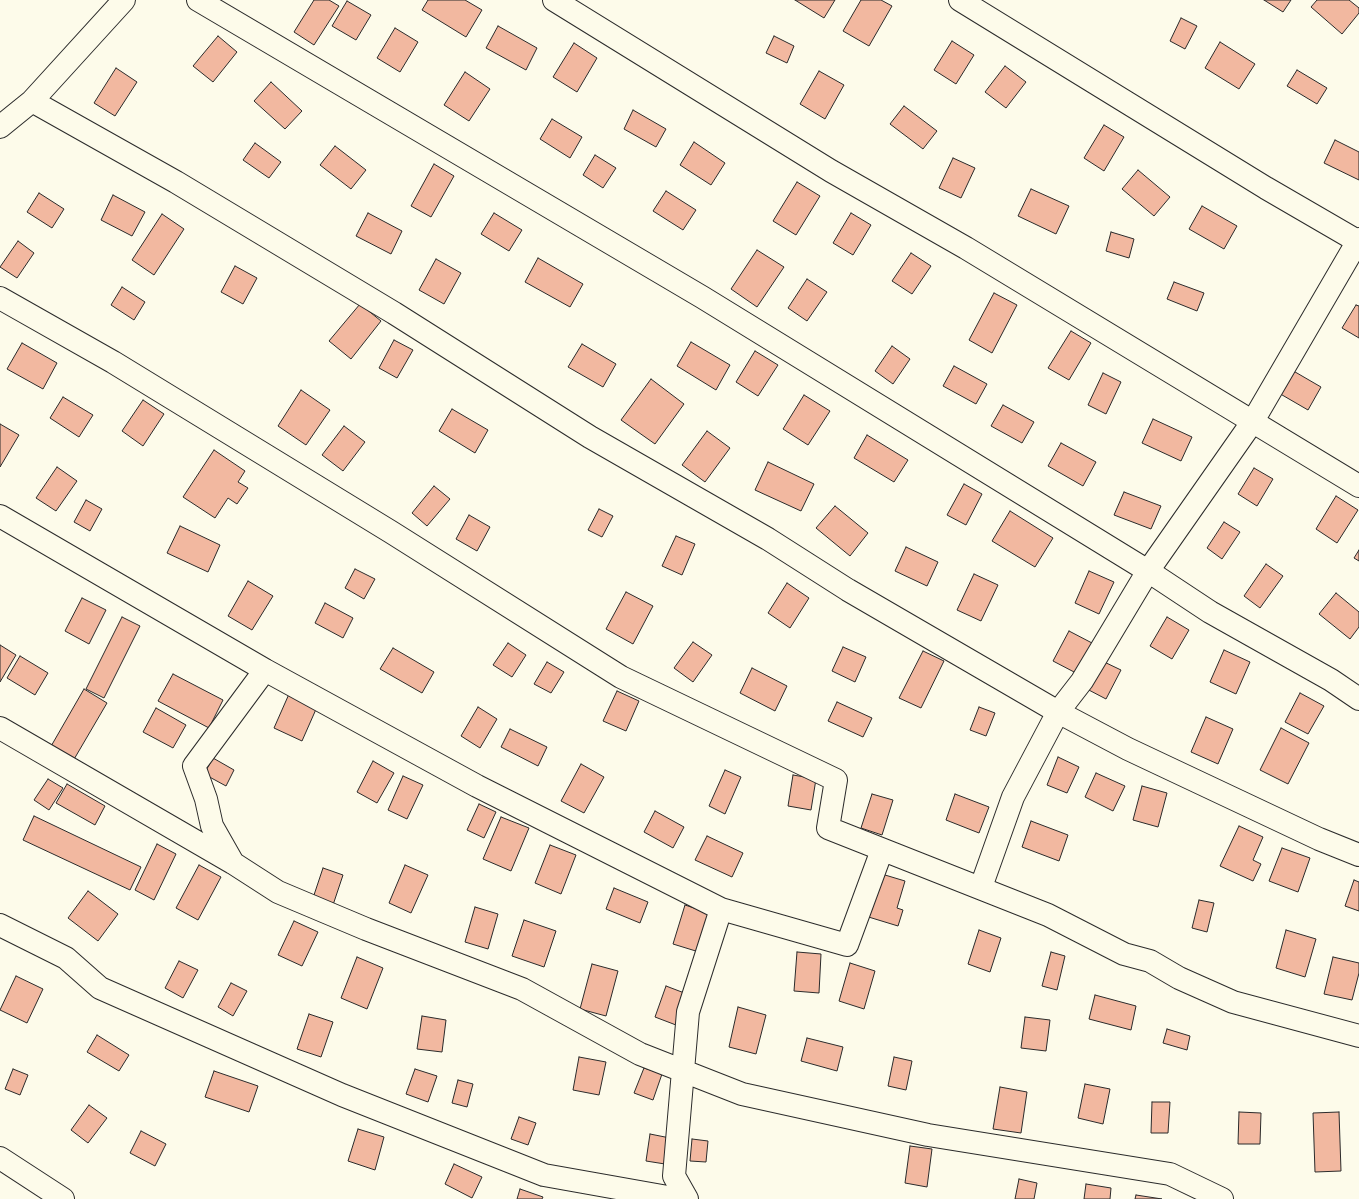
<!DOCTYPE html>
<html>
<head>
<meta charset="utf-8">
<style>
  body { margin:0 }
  canvas { display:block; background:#fdfbea }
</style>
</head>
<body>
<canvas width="1359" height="1199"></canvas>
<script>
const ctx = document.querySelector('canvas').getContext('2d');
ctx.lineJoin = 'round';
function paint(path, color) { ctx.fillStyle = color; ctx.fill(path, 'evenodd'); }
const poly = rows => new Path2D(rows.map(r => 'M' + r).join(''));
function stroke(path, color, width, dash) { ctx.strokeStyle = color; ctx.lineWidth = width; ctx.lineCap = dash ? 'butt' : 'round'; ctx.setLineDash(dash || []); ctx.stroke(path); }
const building = poly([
  [314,0,329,0,339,6,314,45,294,32,314,0],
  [428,0,465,0,482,10,466,37,422,10,428,0],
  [795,0,835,0,824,18,795,0],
  [861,0,881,0,892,6,869,46,843,31,861,0],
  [1264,0,1291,0,1283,12,1264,0],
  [1317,0,1349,0,1359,8,1359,13,1342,34,1311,7,1317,0],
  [347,1,371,15,356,40,332,26,347,1],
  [1181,18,1197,26,1185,49,1170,41,1181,18],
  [498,26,537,48,526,70,486,48,498,26],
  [395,28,418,42,400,72,377,58,395,28],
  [218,36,237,52,213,82,193,66,218,36],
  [774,36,794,46,787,63,766,53,774,36],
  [952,41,974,55,956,84,934,70,952,41],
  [1220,42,1255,64,1239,89,1205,68,1220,42],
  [574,43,597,58,577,92,553,77,574,43],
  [1005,66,1026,82,1006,108,985,92,1005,66],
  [116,68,137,82,115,116,94,103,116,68],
  [1297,70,1327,88,1317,104,1287,86,1297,70],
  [819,71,844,85,825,119,800,104,819,71],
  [465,72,490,89,469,121,444,105,465,72],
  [271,82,302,111,285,129,254,101,271,82],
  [904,106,937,131,923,149,890,124,904,106],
  [633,110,666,129,656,147,624,129,633,110],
  [552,119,582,137,570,158,540,139,552,119],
  [1104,125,1124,137,1104,171,1084,158,1104,125],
  [1335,140,1359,152,1359,180,1324,163,1335,140],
  [694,142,725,163,711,185,680,165,694,142],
  [255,143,281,162,269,178,243,160,255,143],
  [335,146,366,170,351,189,320,165,335,146],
  [595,155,616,168,603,188,583,175,595,155],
  [953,158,975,168,961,198,939,188,953,158],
  [434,164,454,176,431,217,411,206,434,164],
  [1138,170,1170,197,1154,216,1122,189,1138,170],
  [797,182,820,196,796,235,773,221,797,182],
  [1031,189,1069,206,1056,234,1018,216,1031,189],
  [666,191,696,210,683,230,653,211,666,191],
  [39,193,64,209,52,228,27,212,39,193],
  [113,195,145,212,132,236,101,220,113,195],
  [1202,206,1237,226,1224,249,1189,229,1202,206],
  [368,213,402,231,391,254,356,236,368,213],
  [494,213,522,230,509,251,481,234,494,213],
  [851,213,871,225,853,255,833,243,851,213],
  [162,214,184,229,154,275,132,260,162,214],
  [1111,232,1134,239,1129,258,1106,251,1111,232],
  [18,241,34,253,17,278,0,267,18,241],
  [757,250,784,267,757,307,731,289,757,250],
  [911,253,931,266,912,294,892,281,911,253],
  [538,258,583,284,570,307,525,282,538,258],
  [436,259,461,273,444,304,419,290,436,259],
  [235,266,257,278,243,304,221,292,235,266],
  [807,279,827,292,807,321,788,308,807,279],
  [1174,282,1204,293,1197,311,1167,299,1174,282],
  [122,287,145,302,134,320,111,305,122,287],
  [994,293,1017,305,992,353,969,340,994,293],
  [360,304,381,321,351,359,329,341,360,304],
  [1356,305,1359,306,1359,338,1342,328,1356,305],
  [1071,331,1091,343,1069,380,1048,368,1071,331],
  [394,340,413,350,397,378,379,368,394,340],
  [691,342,730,365,716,390,677,366,691,342],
  [22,343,57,363,43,389,7,369,22,343],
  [582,344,616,364,603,387,568,367,582,344],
  [892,346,910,359,893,384,875,371,892,346],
  [755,351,778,365,758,396,736,382,755,351],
  [954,366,987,384,976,404,943,386,954,366],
  [1290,369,1321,387,1308,410,1277,392,1290,369],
  [1103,373,1121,382,1106,414,1088,405,1103,373],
  [651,379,684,404,655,444,621,420,651,379],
  [301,390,330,410,306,445,278,426,301,390],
  [804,395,830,411,808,445,783,429,804,395],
  [63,397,93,415,79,437,50,418,63,397],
  [143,400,164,414,143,446,122,431,143,400],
  [1003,405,1034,422,1022,443,991,426,1003,405],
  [452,409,488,430,475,453,439,431,452,409],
  [1153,419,1192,437,1181,461,1142,443,1153,419],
  [0,424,19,435,0,467,0,424],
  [344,426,365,442,343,471,322,455,344,426],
  [707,431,730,448,705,482,682,465,707,431],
  [867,435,908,460,894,482,854,458,867,435],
  [1061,443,1096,462,1083,486,1048,466,1061,443],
  [214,450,245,471,238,482,248,488,237,504,228,498,215,518,183,497,214,450],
  [768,462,814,484,801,511,755,490,768,462],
  [57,467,77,481,56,511,36,498,57,467],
  [1254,468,1273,479,1257,506,1238,494,1254,468],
  [964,484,982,494,966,525,947,515,964,484],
  [434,486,450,499,427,526,412,513,434,486],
  [1124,492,1161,506,1151,529,1114,515,1124,492],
  [1336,496,1358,510,1337,543,1316,529,1336,496],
  [86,500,102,509,90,531,74,522,86,500],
  [835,506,868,533,850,556,816,528,835,506],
  [599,509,613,516,602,537,588,530,599,509],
  [1010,511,1053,538,1035,567,992,541,1010,511],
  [469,515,490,527,477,551,456,539,469,515],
  [1224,522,1240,532,1222,559,1207,548,1224,522],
  [180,526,220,545,208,572,167,553,180,526],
  [676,536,695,544,682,575,662,566,676,536],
  [906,547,938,562,927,586,895,571,906,547],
  [1359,550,1359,561,1354,558,1359,550],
  [1266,564,1283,576,1260,608,1244,596,1266,564],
  [355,569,375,579,364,599,345,588,355,569],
  [1089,571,1114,582,1099,614,1075,603,1089,571],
  [974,574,998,585,981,621,957,610,974,574],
  [248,581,273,596,252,630,228,616,248,581],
  [787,583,809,598,790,628,768,613,787,583],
  [626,592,653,606,633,644,606,629,626,592],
  [1336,593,1359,612,1359,627,1350,639,1319,614,1336,593],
  [82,598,106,610,89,644,65,631,82,598],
  [325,603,353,618,343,638,315,623,325,603],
  [122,617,140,626,104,698,86,689,122,617],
  [1167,617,1189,630,1172,659,1150,646,1167,617],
  [1069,631,1092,643,1076,673,1053,661,1069,631],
  [693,642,712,655,693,682,674,668,693,642],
  [508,643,526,655,512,677,493,665,508,643],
  [0,645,16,655,0,682,0,645],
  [843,647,866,657,855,682,832,671,843,647],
  [393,648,434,672,422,693,380,669,393,648],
  [1224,650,1250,662,1236,694,1210,682,1224,650],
  [923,651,944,661,921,708,899,698,923,651],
  [20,656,48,673,35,695,7,678,20,656],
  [1100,660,1121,670,1106,699,1085,688,1100,660],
  [547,662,564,672,551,693,534,684,547,662],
  [752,668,787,686,775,711,740,693,752,668],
  [173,674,223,700,209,728,158,701,173,674],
  [84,689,107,703,73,761,50,748,84,689],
  [617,691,639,701,626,731,603,721,617,691],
  [1300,693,1324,706,1308,734,1285,722,1300,693],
  [289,694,317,707,302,741,274,728,289,694],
  [837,702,872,718,863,737,828,721,837,702],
  [478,707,497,719,480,748,461,736,478,707],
  [979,707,995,713,986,736,970,730,979,707],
  [156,708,186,725,173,748,143,732,156,708],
  [1206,717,1233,729,1218,764,1191,752,1206,717],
  [1281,728,1309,743,1288,784,1260,770,1281,728],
  [510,729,547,747,538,766,501,747,510,729],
  [1058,757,1079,767,1067,793,1047,785,1058,757],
  [213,758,234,770,226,786,204,774,213,758],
  [373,761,394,773,377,803,357,792,373,761],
  [581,764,604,777,584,813,561,801,581,764],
  [725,770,741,777,725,814,709,806,725,770],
  [1096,773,1125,786,1113,811,1085,797,1096,773],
  [793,775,816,779,811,810,788,806,793,775],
  [403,776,423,785,407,819,388,810,403,776],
  [48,779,63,788,49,810,34,800,48,779],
  [67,784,105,806,95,825,56,803,67,784],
  [1142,786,1167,793,1158,827,1133,820,1142,786],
  [872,794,893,800,882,835,861,828,872,794],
  [955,794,989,807,979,833,946,820,955,794],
  [479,804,496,812,484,838,467,830,479,804],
  [655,811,684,827,673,848,644,832,655,811],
  [34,816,141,867,130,890,23,840,34,816],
  [501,817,529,828,511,871,483,859,501,817],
  [1031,821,1068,835,1059,861,1022,847,1031,821],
  [1239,826,1263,837,1253,860,1261,864,1253,881,1220,866,1239,826],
  [707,836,743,853,732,877,695,860,707,836],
  [157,844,176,854,154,900,135,890,157,844],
  [550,845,576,855,561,894,535,883,550,845],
  [1282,848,1310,858,1298,892,1269,881,1282,848],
  [199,865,221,877,198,920,176,908,199,865],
  [405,865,428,875,411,913,389,903,405,865],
  [323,868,343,875,332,908,312,901,323,868],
  [875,872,905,881,897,908,903,910,898,926,862,915,875,872],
  [1354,880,1359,882,1359,911,1345,906,1354,880],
  [614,888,648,902,640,923,606,909,614,888],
  [88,891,118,914,98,941,68,918,88,891],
  [1199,900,1214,903,1207,932,1192,928,1199,900],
  [685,905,712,914,699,952,673,944,685,905],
  [475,907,498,914,488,949,465,942,475,907],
  [524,920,556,931,544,967,512,956,524,920],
  [294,921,318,932,302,966,278,955,294,921],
  [979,930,1001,938,990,972,968,964,979,930],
  [1286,930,1316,939,1305,977,1276,968,1286,930],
  [797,952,821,954,819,993,794,991,797,952],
  [1051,952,1065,956,1057,990,1042,986,1051,952],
  [357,957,383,968,367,1009,341,998,357,957],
  [1333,957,1359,963,1359,973,1352,1000,1324,994,1333,957],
  [179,961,198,970,183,998,165,988,179,961],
  [850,963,875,971,864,1009,839,1001,850,963],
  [592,964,618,971,606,1016,580,1009,592,964],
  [16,976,43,989,27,1023,0,1010,16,976],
  [231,983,247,991,233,1016,218,1007,231,983],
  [666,986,687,994,676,1025,655,1017,666,986],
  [1095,995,1136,1006,1131,1030,1089,1019,1095,995],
  [738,1007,766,1015,756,1054,729,1047,738,1007],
  [309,1014,333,1022,321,1057,297,1049,309,1014],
  [422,1016,446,1020,442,1052,417,1049,422,1016],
  [1025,1017,1050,1020,1046,1051,1021,1048,1025,1017],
  [1167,1029,1190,1036,1187,1050,1163,1043,1167,1029],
  [97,1035,129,1055,119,1071,87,1052,97,1035],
  [807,1038,843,1047,837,1071,801,1061,807,1038],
  [579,1057,606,1062,599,1095,573,1090,579,1057],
  [894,1057,912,1061,906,1090,888,1086,894,1057],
  [644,1068,662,1074,653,1100,634,1093,644,1068],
  [13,1069,28,1075,20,1095,5,1089,13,1069],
  [415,1069,437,1076,428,1102,406,1094,415,1069],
  [214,1071,258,1086,249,1112,205,1097,214,1071],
  [458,1080,473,1084,467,1107,452,1103,458,1080],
  [1085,1084,1110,1089,1103,1124,1078,1118,1085,1084],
  [1000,1087,1027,1092,1021,1133,993,1129,1000,1087],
  [1152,1102,1170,1102,1168,1133,1151,1133,1152,1102],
  [89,1105,107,1118,88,1143,71,1130,89,1105],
  [1239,1112,1261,1113,1260,1144,1238,1144,1239,1112],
  [1339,1112,1341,1171,1315,1172,1313,1113,1339,1112],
  [519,1117,536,1123,528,1145,511,1139,519,1117],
  [358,1129,384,1137,375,1170,348,1161,358,1129],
  [141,1131,166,1144,155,1166,130,1153,141,1131],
  [650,1134,670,1138,665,1164,646,1161,650,1134],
  [692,1139,708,1141,706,1162,690,1161,692,1139],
  [910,1146,932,1149,927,1187,905,1183,910,1146],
  [454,1164,482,1177,472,1198,445,1184,454,1164],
  [1019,1179,1037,1183,1034,1199,1015,1199,1019,1179],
  [1086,1184,1111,1188,1110,1199,1084,1199,1086,1184],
  [520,1189,543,1197,542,1199,517,1199,520,1189],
  [1136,1195,1162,1199,1135,1199,1136,1195]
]);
paint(building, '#f2b8a0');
stroke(building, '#2b2b2b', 1);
const minor = poly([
  [198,0,702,297,1148,571,1210,612,1331,680,1359,699],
  [554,0,831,171,966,248,1359,486],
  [960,0,1266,188,1359,242],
  [32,101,176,182,394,313,590,437,768,539,848,590,1058,712,1128,749,1319,839,1359,855],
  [0,127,32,101,124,0],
  [0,298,113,362,391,532,621,677,836,780,828,828,1048,915,1124,954,1150,961,1179,978,1233,1002,1359,1036],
  [0,516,265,670,477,786,721,909,847,945,882,850],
  [0,728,233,863,278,892,366,929,522,989,640,1054,742,1094,928,1135,1170,1174,1222,1199],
  [233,863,212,826,206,799,194,766,265,670],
  [981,887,1013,797,1058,712,1082,681,1148,571,1253,421,1359,239],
  [0,925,66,958,100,988,342,1095,544,1175,679,1199],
  [0,1158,63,1199],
  [687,1199,674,1176,688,1012,721,909]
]);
stroke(minor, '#2b2b2b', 24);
stroke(minor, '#fdfbea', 22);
</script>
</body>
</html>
